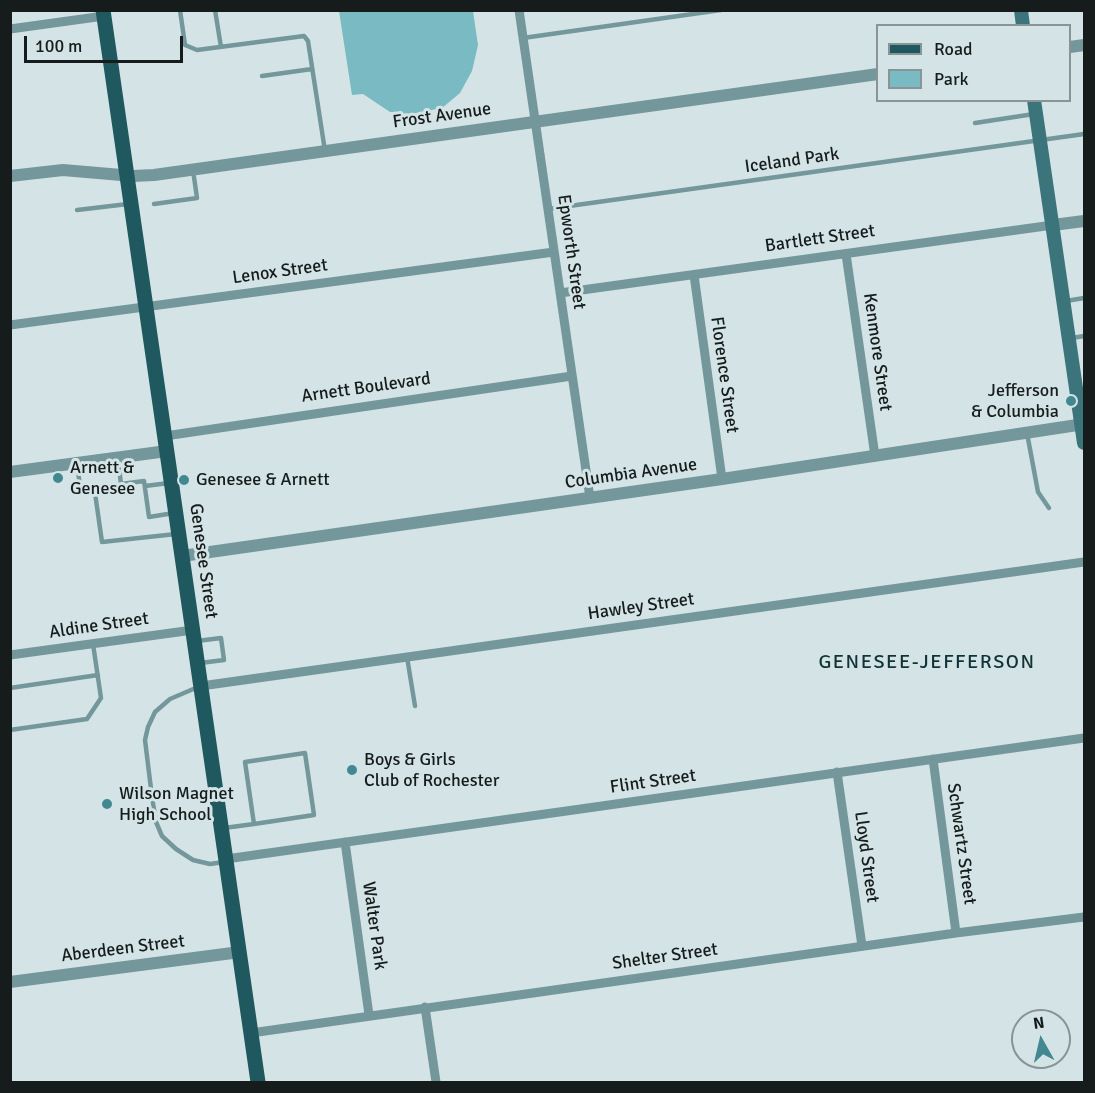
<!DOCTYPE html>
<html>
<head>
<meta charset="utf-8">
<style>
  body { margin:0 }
  #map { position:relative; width:1095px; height:1093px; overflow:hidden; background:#d4e4e6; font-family:Signika,sans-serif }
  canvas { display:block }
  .frame { position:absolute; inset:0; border:12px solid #161c1c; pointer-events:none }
  .legend { position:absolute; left:876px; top:24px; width:195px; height:78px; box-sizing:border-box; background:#d4e4e6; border:2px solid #889495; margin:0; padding:8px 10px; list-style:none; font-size:18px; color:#161c1c }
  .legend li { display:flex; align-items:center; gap:12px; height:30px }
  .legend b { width:30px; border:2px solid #889495 }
  .north { position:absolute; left:1011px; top:1009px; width:60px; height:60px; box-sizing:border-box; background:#d4e4e6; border:2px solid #889495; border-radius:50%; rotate:352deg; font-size:16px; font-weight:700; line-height:24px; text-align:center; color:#161c1c }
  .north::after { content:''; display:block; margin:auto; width:21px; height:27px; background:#418891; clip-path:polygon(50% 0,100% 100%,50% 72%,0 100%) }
  .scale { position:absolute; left:24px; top:36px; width:159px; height:27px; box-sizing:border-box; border:3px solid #161c1c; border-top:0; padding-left:8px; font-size:18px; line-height:21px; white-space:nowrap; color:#161c1c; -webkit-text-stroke:4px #d4e4e6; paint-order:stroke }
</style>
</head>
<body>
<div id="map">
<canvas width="1095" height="1093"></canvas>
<div class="frame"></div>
<ul class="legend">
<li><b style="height:8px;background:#1f585f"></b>Road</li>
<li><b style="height:16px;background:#7abac3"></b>Park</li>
</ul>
<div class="north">N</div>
<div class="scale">100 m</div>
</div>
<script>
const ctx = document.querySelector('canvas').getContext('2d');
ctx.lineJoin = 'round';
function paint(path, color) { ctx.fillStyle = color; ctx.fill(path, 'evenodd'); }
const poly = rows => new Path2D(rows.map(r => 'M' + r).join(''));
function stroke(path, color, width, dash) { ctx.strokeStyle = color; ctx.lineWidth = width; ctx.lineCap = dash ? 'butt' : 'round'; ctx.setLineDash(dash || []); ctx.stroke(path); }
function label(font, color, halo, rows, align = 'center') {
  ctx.font = font + ' Signika,sans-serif'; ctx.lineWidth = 6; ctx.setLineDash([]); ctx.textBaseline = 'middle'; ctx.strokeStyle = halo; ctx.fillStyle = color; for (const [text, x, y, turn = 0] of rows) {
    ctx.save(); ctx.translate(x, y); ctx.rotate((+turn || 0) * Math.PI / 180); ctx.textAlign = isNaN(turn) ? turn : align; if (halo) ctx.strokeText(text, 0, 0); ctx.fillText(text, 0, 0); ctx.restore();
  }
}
paint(poly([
  [339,11,473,11,478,45,472,71,460,93,442,108,411,114,390,112,363,94,352,95]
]), '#7abac3');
stroke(poly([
  [180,10,185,45,197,50,304,36,308,41,325,151],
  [215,10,221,47],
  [523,38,721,10],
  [262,76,312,69],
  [975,123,1034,114],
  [154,204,197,198,193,170],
  [548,209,1084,134],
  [77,210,128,204],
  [1066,301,1084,298],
  [1072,338,1084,336],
  [1027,433,1038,492,1049,508],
  [118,460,121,484,144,481,149,517,174,513],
  [77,464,80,486,95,493,102,542,176,534],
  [145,486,169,483],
  [197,641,221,638,224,660,200,663],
  [407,657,415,706],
  [198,687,170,699,155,712,148,727,145,740,152,797,156,822,162,836,176,849,193,860,210,864,224,862],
  [10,688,98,675],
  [10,730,87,719,101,698,93,644],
  [224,828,254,824,314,815,305,753,245,762,254,824]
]), '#74979c', 4.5);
stroke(poly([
  [519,10,590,498],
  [10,29,104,16],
  [846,254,875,456],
  [694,275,722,479],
  [560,293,1053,225],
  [10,325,554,252],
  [165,436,572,376],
  [10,655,193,630],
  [201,686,1084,562],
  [933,759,956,933],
  [837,772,862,946],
  [345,842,369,1015],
  [226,859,1084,738],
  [425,1007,436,1082],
  [251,1033,956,933,1084,917]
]), '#74979c', 9);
stroke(poly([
  [1070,47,1084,45],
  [10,176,63,170,133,176,154,175,878,74],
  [1053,225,1084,221],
  [10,472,167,451],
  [182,556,722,479,1084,424],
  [10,982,240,952]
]), '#74979c', 12);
stroke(poly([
  [1021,10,1023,26],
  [1034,100,1084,443]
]), '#3c747b', 14);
stroke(poly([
  [103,10,258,1082]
]), '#1f585f', 15);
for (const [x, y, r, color] of [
  [1071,401,6,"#418891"],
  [58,478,6,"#418891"],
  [184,480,6,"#418891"],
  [352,770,6,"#418891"],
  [107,804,6,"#418891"]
]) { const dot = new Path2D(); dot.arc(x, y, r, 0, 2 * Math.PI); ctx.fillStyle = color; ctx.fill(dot); stroke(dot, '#d4e4e6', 2); }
label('18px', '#161c1c', '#d4e4e6', [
  ["Frost Avenue",442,116,-8],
  ["Iceland Park",792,161,-8],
  ["Bartlett Street",820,239,-8],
  ["Epworth Street",571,252,82],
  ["Lenox Street",280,272,-8],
  ["Kenmore Street",877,352,82],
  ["Florence Street",724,375,82],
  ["Arnett Boulevard",366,388,-8],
  ["Columbia Avenue",631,474,-8],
  ["Genesee Street",203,561,82],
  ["Hawley Street",641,607,-8],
  ["Aldine Street",99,626,-8],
  ["Flint Street",653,782,-8],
  ["Schwartz Street",961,844,82],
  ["Lloyd Street",866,857,82],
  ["Walter Park",374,926,82],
  ["Aberdeen Street",123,949,-7],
  ["Shelter Street",665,957,-8]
]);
label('18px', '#161c1c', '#d4e4e6', [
  ["Jefferson",1059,391,"right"],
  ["& Columbia",1059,412,"right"],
  ["Arnett &",70,468],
  ["Genesee",70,489],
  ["Genesee & Arnett",196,480],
  ["Boys & Girls",364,760],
  ["Club of Rochester",364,781],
  ["Wilson Magnet",119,794],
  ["High School",119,815]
], 'left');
ctx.letterSpacing = '1.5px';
label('20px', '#113337', '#d4e4e6', [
  ["GENESEE-JEFFERSON",927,663]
]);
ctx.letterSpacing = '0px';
</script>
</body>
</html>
